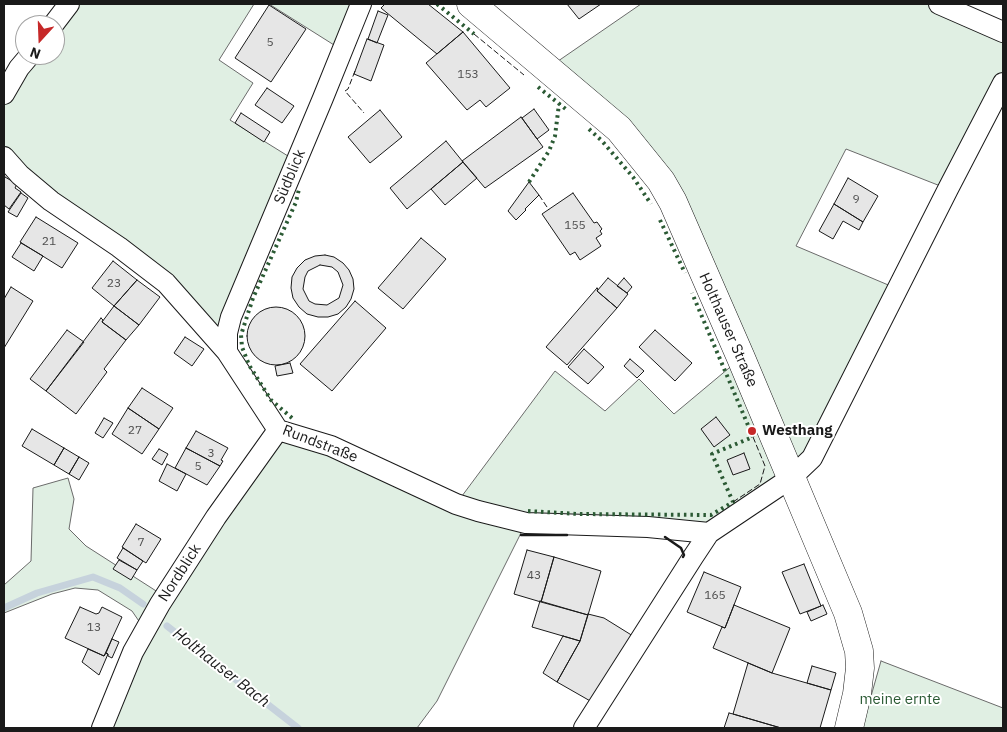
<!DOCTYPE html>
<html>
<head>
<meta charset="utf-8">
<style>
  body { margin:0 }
  #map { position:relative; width:1007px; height:732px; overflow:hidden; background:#fff; font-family:"IBM Plex Sans",sans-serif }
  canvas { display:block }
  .frame { position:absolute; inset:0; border:5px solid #1a1a1a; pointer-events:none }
  .north { position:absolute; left:15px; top:15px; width:50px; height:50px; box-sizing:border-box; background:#fff; border:1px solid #a3a3a3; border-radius:50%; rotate:200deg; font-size:14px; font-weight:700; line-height:20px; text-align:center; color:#1a1a1a }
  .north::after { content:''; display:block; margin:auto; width:18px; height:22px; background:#c62828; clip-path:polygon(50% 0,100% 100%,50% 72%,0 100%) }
</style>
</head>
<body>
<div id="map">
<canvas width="1007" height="732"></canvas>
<div class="frame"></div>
<div class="north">N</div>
</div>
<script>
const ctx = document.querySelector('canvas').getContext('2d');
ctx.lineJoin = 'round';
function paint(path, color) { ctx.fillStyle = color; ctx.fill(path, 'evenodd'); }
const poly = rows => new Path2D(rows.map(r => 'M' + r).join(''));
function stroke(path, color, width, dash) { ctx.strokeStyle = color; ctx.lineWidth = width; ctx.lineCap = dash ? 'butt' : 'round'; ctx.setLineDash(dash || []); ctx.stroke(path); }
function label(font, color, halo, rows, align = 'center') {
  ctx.font = font + ' "IBM Plex Sans",sans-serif'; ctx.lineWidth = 4; ctx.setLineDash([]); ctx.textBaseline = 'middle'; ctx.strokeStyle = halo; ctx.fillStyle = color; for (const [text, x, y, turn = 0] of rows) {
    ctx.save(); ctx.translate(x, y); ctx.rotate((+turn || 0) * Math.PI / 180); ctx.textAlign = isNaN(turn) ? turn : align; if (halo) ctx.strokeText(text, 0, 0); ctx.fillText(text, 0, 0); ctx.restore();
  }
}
const green = poly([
  [69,4,254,4,219,60,253,83,230,120,296,161,227,333,207,330,4,157,4,83,30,55,55,55,55,25,69,4],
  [269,4,361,4,342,50,269,4],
  [641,4,939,4,1003,32,1003,83,948,189,846,149,796,246,893,287,812,458,709,533,526,523,437,701,417,728,102,728,145,630,132,611,98,590,75,588,52,594,4,613,4,585,31,561,33,488,68,478,74,499,69,529,86,546,164,596,278,430,456,504,555,371,605,411,639,379,674,414,741,358,661,181,548,68,641,4],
  [881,661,1003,708,1003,728,862,728,881,661]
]);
paint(green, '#e0efe3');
stroke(green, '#6a6a6a', 1);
stroke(poly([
  [4,608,37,593,93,577,120,588,143,604],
  [167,626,298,728]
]), '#c6d2dc', 7);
const building = poly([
  [385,4,428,4,463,32,437,54,381,8,385,4],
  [567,4,601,4,579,19,567,4],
  [269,5,306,29,271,82,235,58,269,5],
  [378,11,388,15,377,43,368,39,378,11],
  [463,32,510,88,486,107,480,100,467,110,426,63,463,32],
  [367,39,384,45,371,81,354,74,367,39],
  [267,88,294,106,282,123,255,105,267,88],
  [534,109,549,130,537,139,522,118,534,109],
  [380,110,402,137,370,163,348,137,380,110],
  [241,113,270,132,264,142,235,123,241,113],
  [521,117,543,147,485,188,462,161,521,117],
  [446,141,463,162,407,209,390,188,446,141],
  [463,162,477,178,445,205,431,189,463,162],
  [5,177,17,184,15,188,21,192,9,209,4,205,4,179,5,177],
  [848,178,878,196,863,222,834,204,848,178],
  [529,182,539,195,525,209,526,210,516,220,508,211,529,182],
  [21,193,28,198,17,217,8,212,21,193],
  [573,193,594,223,597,222,602,229,600,231,602,234,596,238,601,246,580,260,575,252,570,255,542,214,573,193],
  [834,204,863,222,859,230,843,221,833,239,819,231,834,204],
  [36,217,78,243,62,268,20,242,36,217],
  [421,238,446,259,403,309,378,288,421,238],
  [21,243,43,256,34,271,12,257,21,243],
  [325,255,334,257,343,263,349,270,353,279,354,289,351,299,346,307,338,314,328,317,318,317,307,314,299,307,293,298,291,288,292,277,297,268,305,260,315,256,325,255],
  [320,265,332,267,338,272,343,285,339,298,327,305,315,304,309,301,303,289,305,277,308,271,320,265],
  [113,261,137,280,114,306,92,288,113,261],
  [608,278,628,294,617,308,597,291,608,278],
  [624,278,632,287,627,293,617,286,624,278],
  [137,280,160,297,139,325,114,306,137,280],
  [11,287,33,301,4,348,4,299,11,287],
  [597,288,598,289,597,291,617,308,567,365,546,347,597,288],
  [355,301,386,328,332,391,300,364,355,301],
  [114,306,139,325,126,340,102,322,114,306],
  '247 336a29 29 0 1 1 58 0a29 29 0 1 1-58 0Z',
  [101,318,103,320,102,322,126,340,104,369,107,372,76,414,46,391,101,318],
  [67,330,84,342,46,391,30,379,67,330],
  [655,330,692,363,675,381,639,347,655,330],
  [185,337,204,349,192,366,174,353,185,337],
  [584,349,604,367,588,384,568,367,584,349],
  [630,359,644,371,637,378,624,366,630,359],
  [290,363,293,373,277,376,275,366,290,363],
  [142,388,173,408,159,429,128,408,142,388],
  [128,408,159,429,142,454,112,434,128,408],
  [716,417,730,435,714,447,701,429,716,417],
  [104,418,113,423,103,438,95,433,104,418],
  [32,429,64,448,54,465,22,446,32,429],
  [196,431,228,448,221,460,223,461,220,466,186,448,196,431],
  [64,448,79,457,69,474,54,465,64,448],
  [186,448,220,466,207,485,175,468,186,448],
  [159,449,168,454,162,465,152,459,159,449],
  [744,453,750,469,733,475,727,460,744,453],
  [79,457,89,463,79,480,69,474,79,457],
  [167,464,186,474,177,491,159,481,167,464],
  [136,524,161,539,146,563,122,547,136,524],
  [123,548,143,561,137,570,117,558,123,548],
  [527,550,554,557,541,602,514,594,527,550],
  [554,557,601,571,588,615,541,602,554,557],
  [119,560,137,570,131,580,113,569,119,560],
  [804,564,821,606,800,614,782,572,804,564],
  [704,572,741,587,725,628,687,612,704,572],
  [540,601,588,615,580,641,532,627,540,601],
  [734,605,790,628,772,673,713,648,722,627,725,628,734,605],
  [823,605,827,614,811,621,807,612,823,605],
  [80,607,96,614,99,613,102,607,122,617,104,656,65,638,80,607],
  [588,614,604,618,633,636,592,702,557,682,580,641,588,614],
  [563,636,580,641,557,682,543,673,563,636],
  [112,639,119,642,112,658,108,656,108,654,106,653,112,639],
  [88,649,104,656,106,653,108,654,99,675,82,662,88,649],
  [748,663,772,673,831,690,820,728,781,728,733,714,748,663],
  [812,666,836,673,831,690,807,683,812,666],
  [729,713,733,714,781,728,724,728,729,713]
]);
paint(building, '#e6e6e6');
stroke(building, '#1a1a1a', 1);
const street = poly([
  [939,4,1003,32],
  [53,25,69,4],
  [4,94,19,68,30,55],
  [4,157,20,175,51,201,119,247,166,283,227,352,278,430,331,446,456,504,478,511,526,523,648,527,709,533],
  [227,352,227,333,231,317,323,98,361,4],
  [102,728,133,652,160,604,216,517,278,430],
  [584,728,693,557,709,533,791,478,812,458,948,189,1003,83]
]);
const secondary = poly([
  [471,4,619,129,661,181,673,202,741,358,848,613,859,651,860,668,857,694,849,728]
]);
stroke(street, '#1a1a1a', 22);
stroke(secondary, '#1a1a1a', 29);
stroke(street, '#fff', 20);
stroke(secondary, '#fff', 28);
stroke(poly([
  [437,4,474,34],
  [538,87,567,110],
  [589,129,602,141,633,177,651,204],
  [529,182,549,151,555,136,559,104],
  [660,220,685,273],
  [292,418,271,400,249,365,242,347,241,335,253,298,296,202,299,189],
  [528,511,578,514,711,515,733,502,712,454,753,437,692,293]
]), '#2b5a34', 4, [2.5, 4]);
stroke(poly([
  [474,34,524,75],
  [355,71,348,89,345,91,364,113],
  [539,195,549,210],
  [733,502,760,484,765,466,753,437]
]), '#1a1a1a', 1, [6, 2.5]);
stroke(poly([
  [521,535,567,535],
  [665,537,681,548,684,555,683,557]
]), '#1a1a1a', 2.5);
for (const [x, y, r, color] of [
  [752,431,5,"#c62828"]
]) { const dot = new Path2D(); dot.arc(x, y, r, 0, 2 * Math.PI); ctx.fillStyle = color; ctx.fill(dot); stroke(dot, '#fff', 2); }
label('12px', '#4d4d4d', null, [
  ["5",270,43],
  ["153",468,75],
  ["9",856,200],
  ["155",575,226],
  ["21",49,242],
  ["23",114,284],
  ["27",135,431],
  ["3",211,454],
  ["5",198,467],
  ["7",141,543],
  ["43",534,576],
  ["165",715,596],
  ["13",94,628]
]);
label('15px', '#1a1a1a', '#fff', [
  ["Südblick",290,177,-67],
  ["Holthauser Straße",728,330,66],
  ["Rundstraße",320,444,21],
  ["Nordblick",180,573,-57]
]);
label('bold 15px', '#1a1a1a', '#fff', [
  ["Westhang",762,431]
], 'left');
label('15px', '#2b5a34', '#fff', [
  ["meine ernte",900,700]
]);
label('italic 16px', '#1a1a1a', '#fff', [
  ["Holthauser Bach",221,668,38]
]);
</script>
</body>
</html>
